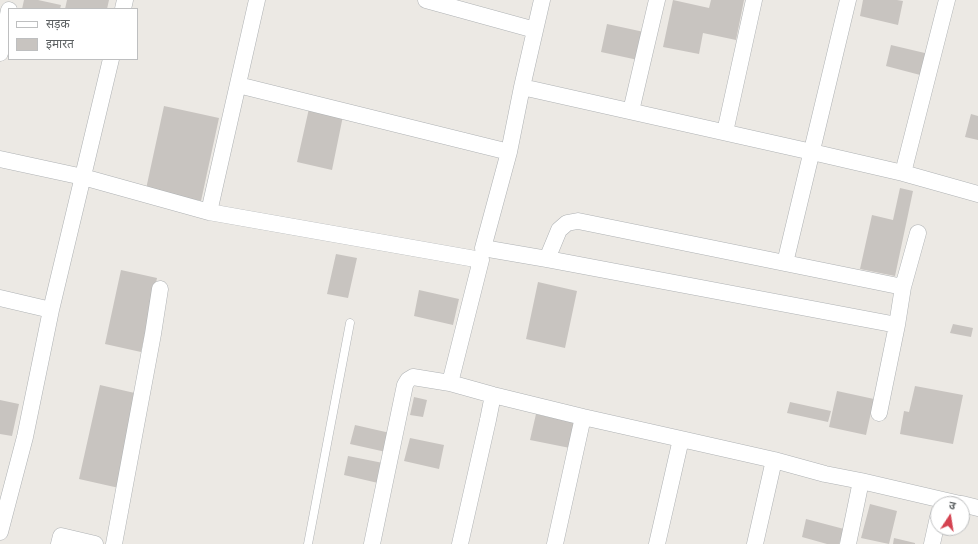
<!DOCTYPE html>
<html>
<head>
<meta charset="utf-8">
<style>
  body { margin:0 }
  #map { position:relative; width:978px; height:544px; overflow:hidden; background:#ece9e4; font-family:"Space Grotesk","Noto Sans Devanagari",sans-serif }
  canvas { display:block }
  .legend { position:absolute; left:8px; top:8px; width:130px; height:52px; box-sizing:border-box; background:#fff; border:1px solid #bebfc0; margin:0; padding:5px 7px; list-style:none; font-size:12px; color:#5c6062 }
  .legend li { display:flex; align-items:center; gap:8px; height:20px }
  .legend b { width:20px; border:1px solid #bebfc0 }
  .north { position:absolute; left:930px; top:496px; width:40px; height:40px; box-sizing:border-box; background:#fff; border:1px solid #bebfc0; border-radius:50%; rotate:12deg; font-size:11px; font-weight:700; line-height:16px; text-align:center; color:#5c6062 }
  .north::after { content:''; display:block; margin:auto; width:14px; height:18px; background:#d44250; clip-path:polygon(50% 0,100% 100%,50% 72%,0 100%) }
</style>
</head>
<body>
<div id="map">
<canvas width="978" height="544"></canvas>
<ul class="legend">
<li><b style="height:5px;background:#fff"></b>सड़क</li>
<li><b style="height:11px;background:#c8c4c0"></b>इमारत</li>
</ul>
<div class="north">उ</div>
</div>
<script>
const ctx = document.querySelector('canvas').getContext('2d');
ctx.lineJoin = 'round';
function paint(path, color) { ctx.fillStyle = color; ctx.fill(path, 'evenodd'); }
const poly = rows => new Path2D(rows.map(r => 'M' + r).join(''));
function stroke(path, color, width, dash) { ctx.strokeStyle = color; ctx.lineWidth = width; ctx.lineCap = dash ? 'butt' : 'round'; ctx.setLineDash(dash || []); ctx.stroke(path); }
paint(poly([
  [24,0,38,0,61,5,60,9,22,9],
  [67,0,109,0,107,9,65,9],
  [673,0,709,8,711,0,744,0,736,40,703,33,699,54,663,47],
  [863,0,897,0,903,1,898,25,860,16],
  [607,24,644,32,638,60,601,52],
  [891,45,929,54,924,76,886,66],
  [310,104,344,111,332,170,297,162],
  [164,106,219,118,201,201,146,189],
  [971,114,978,116,978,140,965,137],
  [900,188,913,191,895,276,860,269,872,215,893,220],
  [336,254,357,258,348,298,327,294],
  [121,270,157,278,141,352,105,344],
  [538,282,577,291,565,348,526,339],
  [419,290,459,299,453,325,414,316],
  [953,324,973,328,971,337,950,333],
  [100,385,139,394,119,488,79,479],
  [915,386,963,395,953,444,900,434,904,411,909,412],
  [837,391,874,399,866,435,829,427],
  [414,397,427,400,423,417,410,415],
  [0,400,19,404,12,436,0,434],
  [790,402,831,411,828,422,787,413],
  [536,414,575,423,570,448,530,440],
  [355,425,390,433,386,452,350,444],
  [410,438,444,445,439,469,404,461],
  [348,456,383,463,378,483,344,475],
  [870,504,897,511,889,544,861,538],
  [806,519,844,529,839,544,827,544,802,537],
  [894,538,915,543,915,544,893,544]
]), '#c8c4c0');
const lane = poly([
  [308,544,350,323]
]);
const street = poly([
  [257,0,209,212,481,260,450,383],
  [426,0,535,30],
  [542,0,522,87,509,152,483,248,547,259,897,325,903,287,578,221,567,223,559,230,547,259],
  [123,9,125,0],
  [0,53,9,10],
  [238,85,509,152],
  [522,87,812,152,903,173,947,0],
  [631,111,657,0],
  [725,132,754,0],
  [0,159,83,177,209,212],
  [903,173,978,194],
  [785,263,848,0],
  [903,287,918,233],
  [0,298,51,310],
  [879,413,897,325],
  [583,417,681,439,657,544],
  [681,439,774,460,755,544],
  [774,460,825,474,861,481,960,504],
  [962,504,978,508],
  [0,532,25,437,51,310,111,59],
  [59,544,61,536,95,544],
  [114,544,153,334,160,289],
  [372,544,405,385,408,380,413,377,450,383,493,395,583,417,555,544],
  [460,544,488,420,493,395],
  [848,544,861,481],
  [932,544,938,517]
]);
stroke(lane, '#afb2b4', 9);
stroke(street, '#afb2b4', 17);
stroke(lane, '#fff', 8);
stroke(street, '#fff', 16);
</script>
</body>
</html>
